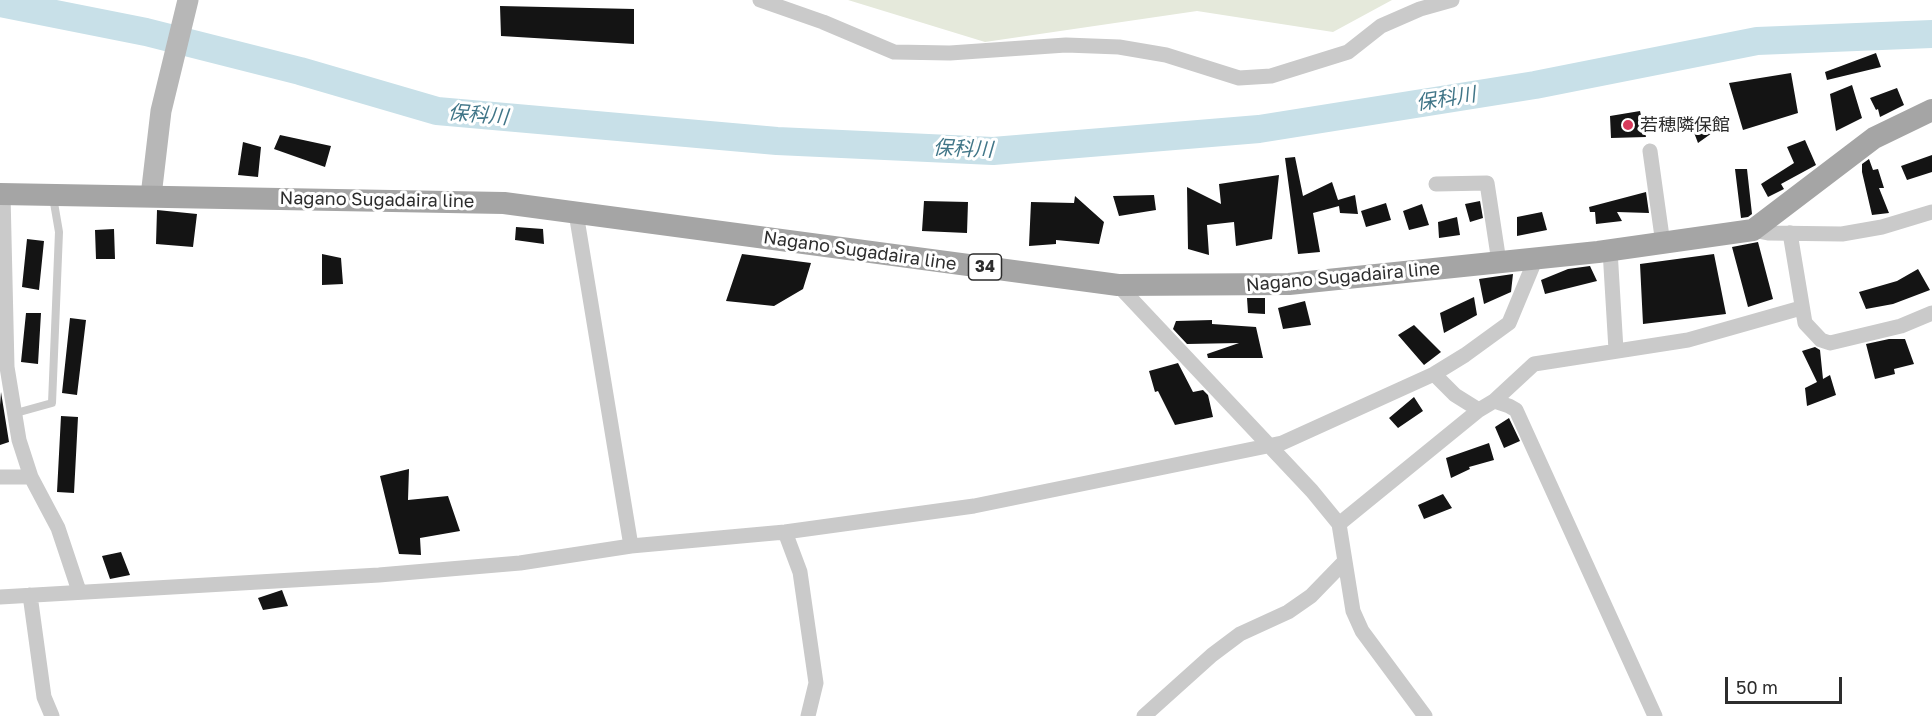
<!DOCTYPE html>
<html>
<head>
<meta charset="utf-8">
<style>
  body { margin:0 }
  #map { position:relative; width:1932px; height:716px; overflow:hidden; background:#fff; font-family:"Golos Text",sans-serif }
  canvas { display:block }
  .scale { position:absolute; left:1725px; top:677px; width:117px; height:27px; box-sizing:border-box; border:3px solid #2d2d2d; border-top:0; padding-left:8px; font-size:18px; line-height:21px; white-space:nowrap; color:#2d2d2d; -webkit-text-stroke:4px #fff; paint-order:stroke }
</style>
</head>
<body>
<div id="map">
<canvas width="1932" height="716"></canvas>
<div class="scale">50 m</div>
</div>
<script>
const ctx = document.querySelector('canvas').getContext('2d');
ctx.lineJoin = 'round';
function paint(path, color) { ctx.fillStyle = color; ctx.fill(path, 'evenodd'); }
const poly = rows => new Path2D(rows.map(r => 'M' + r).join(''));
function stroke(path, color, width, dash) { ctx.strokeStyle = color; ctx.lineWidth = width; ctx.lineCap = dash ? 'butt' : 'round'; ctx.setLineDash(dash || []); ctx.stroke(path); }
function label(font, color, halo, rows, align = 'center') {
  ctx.font = font + ' "Golos Text","Noto Sans JP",sans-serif'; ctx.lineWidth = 6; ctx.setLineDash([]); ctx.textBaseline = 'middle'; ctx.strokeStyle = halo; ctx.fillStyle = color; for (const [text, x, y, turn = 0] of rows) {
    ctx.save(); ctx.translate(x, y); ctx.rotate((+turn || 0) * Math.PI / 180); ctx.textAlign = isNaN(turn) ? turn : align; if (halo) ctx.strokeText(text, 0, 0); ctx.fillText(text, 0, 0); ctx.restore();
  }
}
paint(poly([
  [848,0,1392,0,1333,32,1197,11,985,42]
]), '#e5e9db');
stroke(poly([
  [0,3,146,32,300,71,437,111,777,141,993,151,1259,129,1535,85,1757,41,1932,34]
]), '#c8e0e8', 28);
paint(poly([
  [500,6,634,9,634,44,501,36],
  [1876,53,1881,67,1827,80,1825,72],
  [1791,73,1798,113,1743,130,1729,83],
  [1852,85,1862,118,1836,131,1830,94],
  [1897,88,1904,105,1880,117,1878,109,1876,110,1870,98],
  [1640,111,1646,137,1611,138,1610,116],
  [1712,117,1719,128,1698,143,1693,130],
  [280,135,331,146,325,167,274,149],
  [1805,140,1816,165,1781,184,1784,189,1768,197,1761,184,1794,163,1787,147],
  [243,142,261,147,258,177,238,175],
  [1932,155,1932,172,1907,180,1901,166],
  [1295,157,1303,196,1332,182,1338,200,1355,195,1358,214,1340,213,1339,206,1313,213,1320,252,1298,254,1285,158],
  [1869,159,1873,170,1878,169,1884,188,1879,188,1889,213,1872,215,1862,172,1862,164],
  [1735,169,1747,169,1752,214,1748,217,1741,218],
  [1279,175,1272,239,1236,246,1234,222,1207,225,1209,255,1188,249,1187,187,1221,204,1219,184],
  [1646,192,1649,213,1617,212,1622,221,1596,224,1595,212,1590,212,1589,207],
  [1154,195,1156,210,1119,216,1113,196],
  [1075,196,1104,222,1099,244,1056,240,1056,244,1029,246,1031,202,1074,203],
  [924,201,968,202,967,233,922,231],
  [1480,201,1483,218,1470,222,1465,204],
  [1386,203,1391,220,1366,227,1361,211],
  [1422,204,1429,225,1409,230,1403,211],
  [157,210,197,214,193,247,156,244],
  [1542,212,1547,230,1517,236,1517,217],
  [1457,217,1460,235,1439,238,1438,222],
  [516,227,543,229,544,244,515,240],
  [114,229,115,259,96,259,95,230],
  [27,239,44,241,39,290,22,287],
  [1758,242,1773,299,1748,307,1732,247],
  [322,254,341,258,343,284,322,285],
  [742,254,811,263,803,289,774,306,726,301],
  [1714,254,1726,314,1643,324,1640,264],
  [1590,266,1597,281,1545,294,1541,280,1568,269],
  [1918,269,1930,290,1893,304,1866,309,1859,292,1897,281],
  [1513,274,1511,292,1484,304,1479,279],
  [1474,297,1477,315,1444,333,1440,313],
  [1247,298,1265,298,1265,314,1248,313],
  [1305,301,1311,325,1283,329,1278,308],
  [26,313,41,313,38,364,21,362],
  [70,318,86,320,77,395,62,393],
  [1212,320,1212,324,1256,327,1263,358,1208,358,1207,354,1239,343,1187,344,1173,329,1176,321],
  [1414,325,1441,352,1424,365,1398,335],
  [1889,339,1905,339,1914,364,1894,369,1895,374,1875,379,1866,344],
  [1815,347,1820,350,1823,379,1830,375,1836,395,1807,406,1805,388,1817,382,1802,351],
  [1178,363,1193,392,1203,390,1208,395,1213,417,1175,425,1158,391,1155,392,1149,371],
  [1,392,9,442,0,445,0,405],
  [1414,397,1423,411,1398,428,1389,418],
  [61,416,78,417,74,493,57,492],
  [1509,418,1520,441,1504,448,1495,427],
  [1489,443,1494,460,1469,467,1470,469,1451,478,1446,458],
  [409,469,408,500,448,496,460,531,420,538,421,555,399,554,380,476],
  [1443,494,1452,508,1424,519,1418,505],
  [121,552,130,575,110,579,102,556],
  [282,590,288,606,263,610,258,598]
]), '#141414');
stroke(poly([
  [16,413,52,403,59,232,53,197]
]), '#cacaca', 8);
stroke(poly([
  [760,0,823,22,894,52,950,53,1066,45,1119,47,1166,55,1239,78,1271,76,1348,52,1381,26,1420,9,1452,0],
  [1650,151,1663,244],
  [1436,184,1487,183,1499,262],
  [3,194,7,367,19,440,31,477,58,528,79,591],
  [576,213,631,546],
  [1753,230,1768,233,1842,234,1882,227,1932,212],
  [1790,233,1805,323,1821,340,1830,343,1901,326,1932,313],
  [1610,250,1616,350],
  [1118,285,1312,491,1339,524,1353,611,1362,631,1425,716],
  [1434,374,1455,395,1479,410],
  [1494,401,1534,364,1688,340,1801,308],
  [0,477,31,477],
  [1339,524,1479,410,1494,401,1509,406,1516,410,1655,716],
  [785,532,800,572,816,683,808,716],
  [30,595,44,697,52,716],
  [0,597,379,575,520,563,631,546,785,532,974,506,1282,443,1434,374,1465,355,1509,323,1536,258],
  [1144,716,1212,655,1240,634,1288,612,1311,596,1345,561]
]), '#cacaca', 15);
stroke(poly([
  [151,196,161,111,188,0]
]), '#b7b7b7', 21);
stroke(poly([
  [0,194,504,203,1118,285,1289,284,1598,252,1753,230,1874,138,1932,110]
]), '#a5a5a5', 22);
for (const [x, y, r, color] of [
  [1628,125,6,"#d83a5b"]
]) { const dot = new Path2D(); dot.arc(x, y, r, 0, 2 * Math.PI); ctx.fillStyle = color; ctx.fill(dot); stroke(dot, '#fff', 2); }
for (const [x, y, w] of [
  [985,267,33]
]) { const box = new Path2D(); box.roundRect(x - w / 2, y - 13, w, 26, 4.5); ctx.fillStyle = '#fff'; ctx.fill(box); stroke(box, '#2d2d2d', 1.5); }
label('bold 16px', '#2d2d2d', null, [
  ["34",985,267]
]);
label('18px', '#2d2d2d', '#fff', [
  ["若穂隣保館",1640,125]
], 'left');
label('18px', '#2d2d2d', '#fff', [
  ["Nagano Sugadaira line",377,200,1],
  ["Nagano Sugadaira line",860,251,8],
  ["Nagano Sugadaira line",1343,277,-5]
]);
label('italic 20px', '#417688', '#fff', [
  ["保科川",1446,99,-9],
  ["保科川",478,115,5],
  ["保科川",963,149,2]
]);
</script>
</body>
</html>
